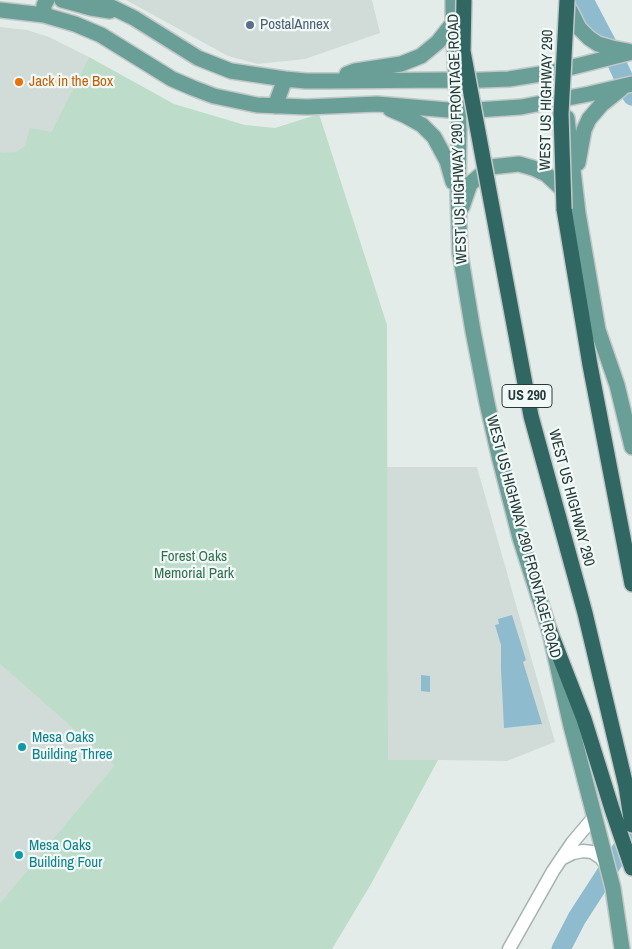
<!DOCTYPE html>
<html>
<head>
<meta charset="utf-8">
<style>
  body { margin:0 }
  canvas { display:block; background:#e3ece9 }
</style>
</head>
<body>
<canvas width="632" height="949"></canvas>
<script>
const ctx = document.querySelector('canvas').getContext('2d');
ctx.lineJoin = 'round';
function paint(path, color) { ctx.fillStyle = color; ctx.fill(path, 'evenodd'); }
const poly = rows => new Path2D(rows.map(r => 'M' + r).join(''));
function stroke(path, color, width, dash) { ctx.strokeStyle = color; ctx.lineWidth = width; ctx.lineCap = dash ? 'butt' : 'round'; ctx.setLineDash(dash || []); ctx.stroke(path); }
function label(font, color, halo, rows, align = 'center') {
  ctx.font = font + ' "Archivo Narrow",sans-serif'; ctx.lineWidth = 4.5; ctx.setLineDash([]); ctx.textBaseline = 'middle'; ctx.strokeStyle = halo; ctx.fillStyle = color; for (const [text, x, y, turn = 0] of rows) {
    ctx.save(); ctx.translate(x, y); ctx.rotate((+turn || 0) * Math.PI / 180); ctx.textAlign = isNaN(turn) ? turn : align; if (halo) ctx.strokeText(text, 0, 0); ctx.fillText(text, 0, 0); ctx.restore();
  }
}
paint(poly([
  [126,0,372,0,380,33,305,59,258,64,228,56],
  [0,27,27,30,49,37,89,57,17,199,0,199],
  [387,467,477,467,555,742,507,761,438,760,388,760],
  [0,664,116,765,0,903]
]), '#d1dcd8');
paint(poly([
  [89,57,174,104,245,125,275,128,319,114,387,325,388,760,438,760,371,884,332,949,0,949,0,903,115,765,0,664,0,152,2,153,16,152,25,146,30,128,51,132]
]), '#bddcc9');
paint(poly([
  [512,615,526,660,523,662,542,724,504,728,501,669,501,645,495,625,499,624,498,619],
  [421,675,430,676,430,692,421,691]
]), '#8ebbce');
stroke(poly([
  [584,0,614,57,632,96],
  [561,949,577,918,632,833]
]), '#8ebbce', 19);
const minor = poly([
  [561,859,573,853,583,851,592,852,601,858,608,868],
  [509,949,553,871,572,843,594,817]
]);
const major = poly([
  [62,0,91,8,110,11],
  [97,0,134,18,198,58,231,71,285,79,306,81,329,81,444,80,455,81,509,79,553,72,632,52],
  [453,0,453,23,459,129,458,196,460,253,473,331,487,403,500,460,520,538,549,629,571,726,613,888,622,949],
  [0,10,44,15,75,24,101,35,172,79,193,88,214,96,257,105,307,107,377,104,448,110,476,110,521,107,589,94,632,84],
  [570,10,579,28,589,38,598,44,612,48,628,51],
  [44,15,44,5,47,0],
  [347,74,355,71,401,64,421,56,438,42,453,23],
  [275,106,285,79],
  [390,109,404,115,422,125,434,137,447,161,453,182],
  [567,118,578,213,598,330,617,385,632,447],
  [578,163,584,130,589,119,601,105,621,89],
  [462,207,470,184,490,167,519,164,533,168,546,174,561,188,567,197]
]);
const highway = poly([
  [564,209,590,365,632,584],
  [549,629,584,719,612,809,632,868],
  [626,786,632,825]
]);
stroke(minor, '#a6b4b1', 15);
stroke(major, '#c2c8c8', 18);
stroke(highway, '#c2c8c8', 18);
stroke(minor, '#fff', 12);
stroke(major, '#6a9f98', 15);
stroke(highway, '#316763', 15);
const highwayBridge = poly([
  [464,0,463,51,531,416,585,613,626,786],
  [564,209,561,114,567,0]
]);
stroke(highwayBridge, '#c2c8c8', 18, []);
stroke(highwayBridge, '#316763', 15);
for (const [x, y, r, color] of [
  [250,25,5,"#5c6f8a"],
  [19,82,5,"#e8710a"],
  [22,747,5,"#0f9aa8"],
  [19,855,5,"#0f9aa8"]
]) { const dot = new Path2D(); dot.arc(x, y, r, 0, 2 * Math.PI); ctx.fillStyle = color; ctx.fill(dot); stroke(dot, '#f3f9f7', 2); }
for (const [x, y, w] of [
  [527,396,50]
]) { const box = new Path2D(); box.roundRect(x - w / 2, y - 11.5, w, 23, 4); ctx.fillStyle = '#f3f9f7'; ctx.fill(box); stroke(box, '#243c39', 1); }
label('bold 14px', '#243c39', null, [
  ["US 290",527,396]
]);
label('15px', '#4e5e75', '#f3f9f7', [
  ["PostalAnnex",260,25]
], 'left');
label('15px', '#c56008', '#f3f9f7', [
  ["Jack in the Box",29,82]
], 'left');
label('15px', '#243c39', '#f3f9f7', [
  ["WEST US HIGHWAY 290",547,100,-89],
  ["WEST US HIGHWAY 290 FRONTAGE ROAD",458,139,-92],
  ["WEST US HIGHWAY 290",571,498,75],
  ["WEST US HIGHWAY 290 FRONTAGE ROAD",523,537,75]
]);
label('15px', '#307152', '#f3f9f7', [
  ["Forest Oaks",194,557],
  ["Memorial Park",194,574]
]);
label('15px', '#0d838f', '#f3f9f7', [
  ["Mesa Oaks",32,738],
  ["Building Three",32,755],
  ["Mesa Oaks",29,846],
  ["Building Four",29,863]
], 'left');
</script>
</body>
</html>
